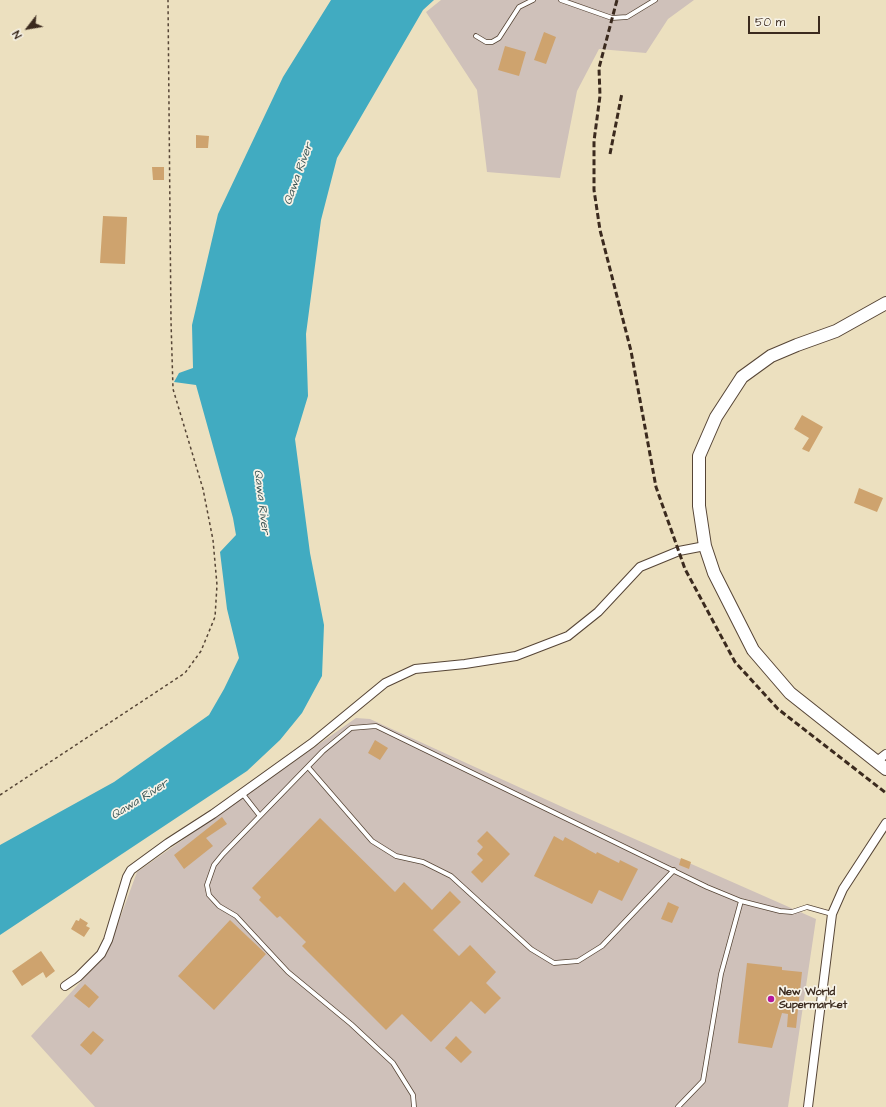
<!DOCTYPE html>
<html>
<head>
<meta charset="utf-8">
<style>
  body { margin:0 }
  #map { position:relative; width:886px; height:1107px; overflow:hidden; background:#ece0bf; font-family:"Architects Daughter",sans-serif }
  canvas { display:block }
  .north { position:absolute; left:8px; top:8px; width:40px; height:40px; -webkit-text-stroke:3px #f7f3e8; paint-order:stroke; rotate:239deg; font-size:11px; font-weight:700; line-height:16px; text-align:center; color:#3b2a1e }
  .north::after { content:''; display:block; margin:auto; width:14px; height:18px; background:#3b2a1e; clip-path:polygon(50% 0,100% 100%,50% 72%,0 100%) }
  .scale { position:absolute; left:748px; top:16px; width:72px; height:18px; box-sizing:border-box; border:2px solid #3b2a1e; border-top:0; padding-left:5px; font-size:12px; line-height:14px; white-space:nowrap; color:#3b2a1e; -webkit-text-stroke:3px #f7f3e8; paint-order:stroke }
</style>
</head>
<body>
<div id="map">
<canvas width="886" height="1107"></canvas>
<div class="north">N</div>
<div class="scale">50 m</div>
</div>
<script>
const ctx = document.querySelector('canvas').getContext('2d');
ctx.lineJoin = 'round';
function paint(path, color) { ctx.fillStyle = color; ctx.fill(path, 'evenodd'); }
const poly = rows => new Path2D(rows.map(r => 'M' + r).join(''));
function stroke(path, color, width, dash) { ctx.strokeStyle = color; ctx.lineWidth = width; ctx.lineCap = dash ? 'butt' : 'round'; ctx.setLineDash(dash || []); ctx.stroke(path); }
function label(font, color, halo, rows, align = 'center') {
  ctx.font = font + ' "Architects Daughter",sans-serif'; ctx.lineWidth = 3.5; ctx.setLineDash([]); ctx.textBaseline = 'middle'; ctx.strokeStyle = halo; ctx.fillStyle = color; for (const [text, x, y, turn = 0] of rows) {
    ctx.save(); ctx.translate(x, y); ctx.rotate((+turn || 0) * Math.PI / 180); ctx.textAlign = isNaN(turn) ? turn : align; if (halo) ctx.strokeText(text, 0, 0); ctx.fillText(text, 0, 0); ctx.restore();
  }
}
paint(poly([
  [441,0,694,0,668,19,646,53,599,49,577,91,560,178,487,172,477,90,426,12],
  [356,718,370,719,569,810,816,919,788,1107,95,1107,31,1036,107,953,137,872]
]), '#cfc1ba');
paint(poly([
  [331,0,434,0,423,10,337,158,321,220,306,334,308,396,295,439,310,553,324,625,322,676,302,713,280,740,247,771,0,935,0,845,114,782,209,715,224,689,239,658,227,609,220,552,236,535,233,518,196,385,174,382,179,373,193,368,192,325,218,214,283,77]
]), '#41abc1');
paint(poly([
  [544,32,556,37,546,64,534,60],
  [505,46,526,52,519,76,498,70],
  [196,135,209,136,208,148,196,148],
  [152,167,164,167,164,180,153,180],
  [103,216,127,217,125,264,100,263],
  [802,415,823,427,809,452,802,449,809,438,794,429],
  [859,488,883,498,877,512,854,503],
  [375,740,388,748,380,760,368,753],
  [222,817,227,824,206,838,213,846,184,869,174,855],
  [320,818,395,892,404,882,432,910,450,891,461,902,433,930,459,956,470,945,496,972,486,983,501,998,485,1014,471,1001,431,1042,402,1014,386,1030,302,946,306,942,280,916,277,918,259,900,261,897,252,888],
  [487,831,510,854,482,883,471,872,483,860,477,854,483,847,477,841],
  [554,836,563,841,565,837,596,854,597,852,619,863,620,860,638,869,622,901,599,890,592,904,534,876],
  [681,858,691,862,689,869,679,865],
  [668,902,679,907,672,923,661,919],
  [80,918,88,923,86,926,90,928,84,937,71,929,76,920,79,921],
  [230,920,266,954,214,1010,178,976],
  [41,951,55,971,46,978,43,972,22,986,12,971],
  [747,963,782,967,782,970,802,972,796,1028,787,1027,788,1014,782,1013,772,1048,738,1043],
  [85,984,99,997,89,1008,74,996],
  [93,1031,104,1040,91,1055,80,1045],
  [456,1036,472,1052,461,1063,445,1048]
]), '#cea36e');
const service = poly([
  [561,0,612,18,627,17,655,0],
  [476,36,486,42,492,42,499,38,519,7,533,0],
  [308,767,372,841,396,856,423,862,451,876,531,949,554,963,578,961,602,946,674,870],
  [242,793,260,816],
  [414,1107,413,1095,393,1063,351,1024,288,972,236,916,219,906,209,895,207,885,214,865,223,854,323,751,351,728,376,726,707,887,741,901,780,911,792,912,807,907,832,914],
  [678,1107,703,1081,721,974,741,901]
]);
const minor = poly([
  [877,761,886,754],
  [65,986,78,977,101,954,108,940,127,877,131,870,168,843,213,814,312,743,385,683,415,669,465,664,516,656,568,636,598,612,640,567,679,551,705,546],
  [808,1107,832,914,843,889,886,823]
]);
const secondary = poly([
  [886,303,836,331,797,345,771,356,742,377,716,417,699,456,699,506,705,546,714,573,753,650,790,693,886,769]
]);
stroke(service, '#564536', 5.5);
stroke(minor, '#564536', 10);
stroke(secondary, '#564536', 14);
stroke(poly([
  [0,795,185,673,201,651,215,617,217,585,213,540,203,489,173,389,171,321,168,0]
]), '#564536', 1.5, [3, 3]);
stroke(service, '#fff', 4);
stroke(minor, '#fff', 8);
stroke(secondary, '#fff', 12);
stroke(poly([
  [617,0,599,68,600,96,594,141,594,190,600,230,631,351,656,487,685,569,735,662,778,709,886,793],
  [610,154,622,93]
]), '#3b2a1e', 3, [6, 3]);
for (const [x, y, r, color] of [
  [771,999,4,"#b5179e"]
]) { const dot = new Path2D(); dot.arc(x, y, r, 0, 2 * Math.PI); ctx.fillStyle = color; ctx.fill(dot); stroke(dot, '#f7f3e8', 1.5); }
label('bold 11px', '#3b2a1e', '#f7f3e8', [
  ["New World",779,993],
  ["Supermarket",779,1006]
], 'left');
label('italic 12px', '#3d5757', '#f7f3e8', [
  ["Qawa River",299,174,-70],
  ["Qawa River",261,502,83],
  ["Qawa River",140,800,-32]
]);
</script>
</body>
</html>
